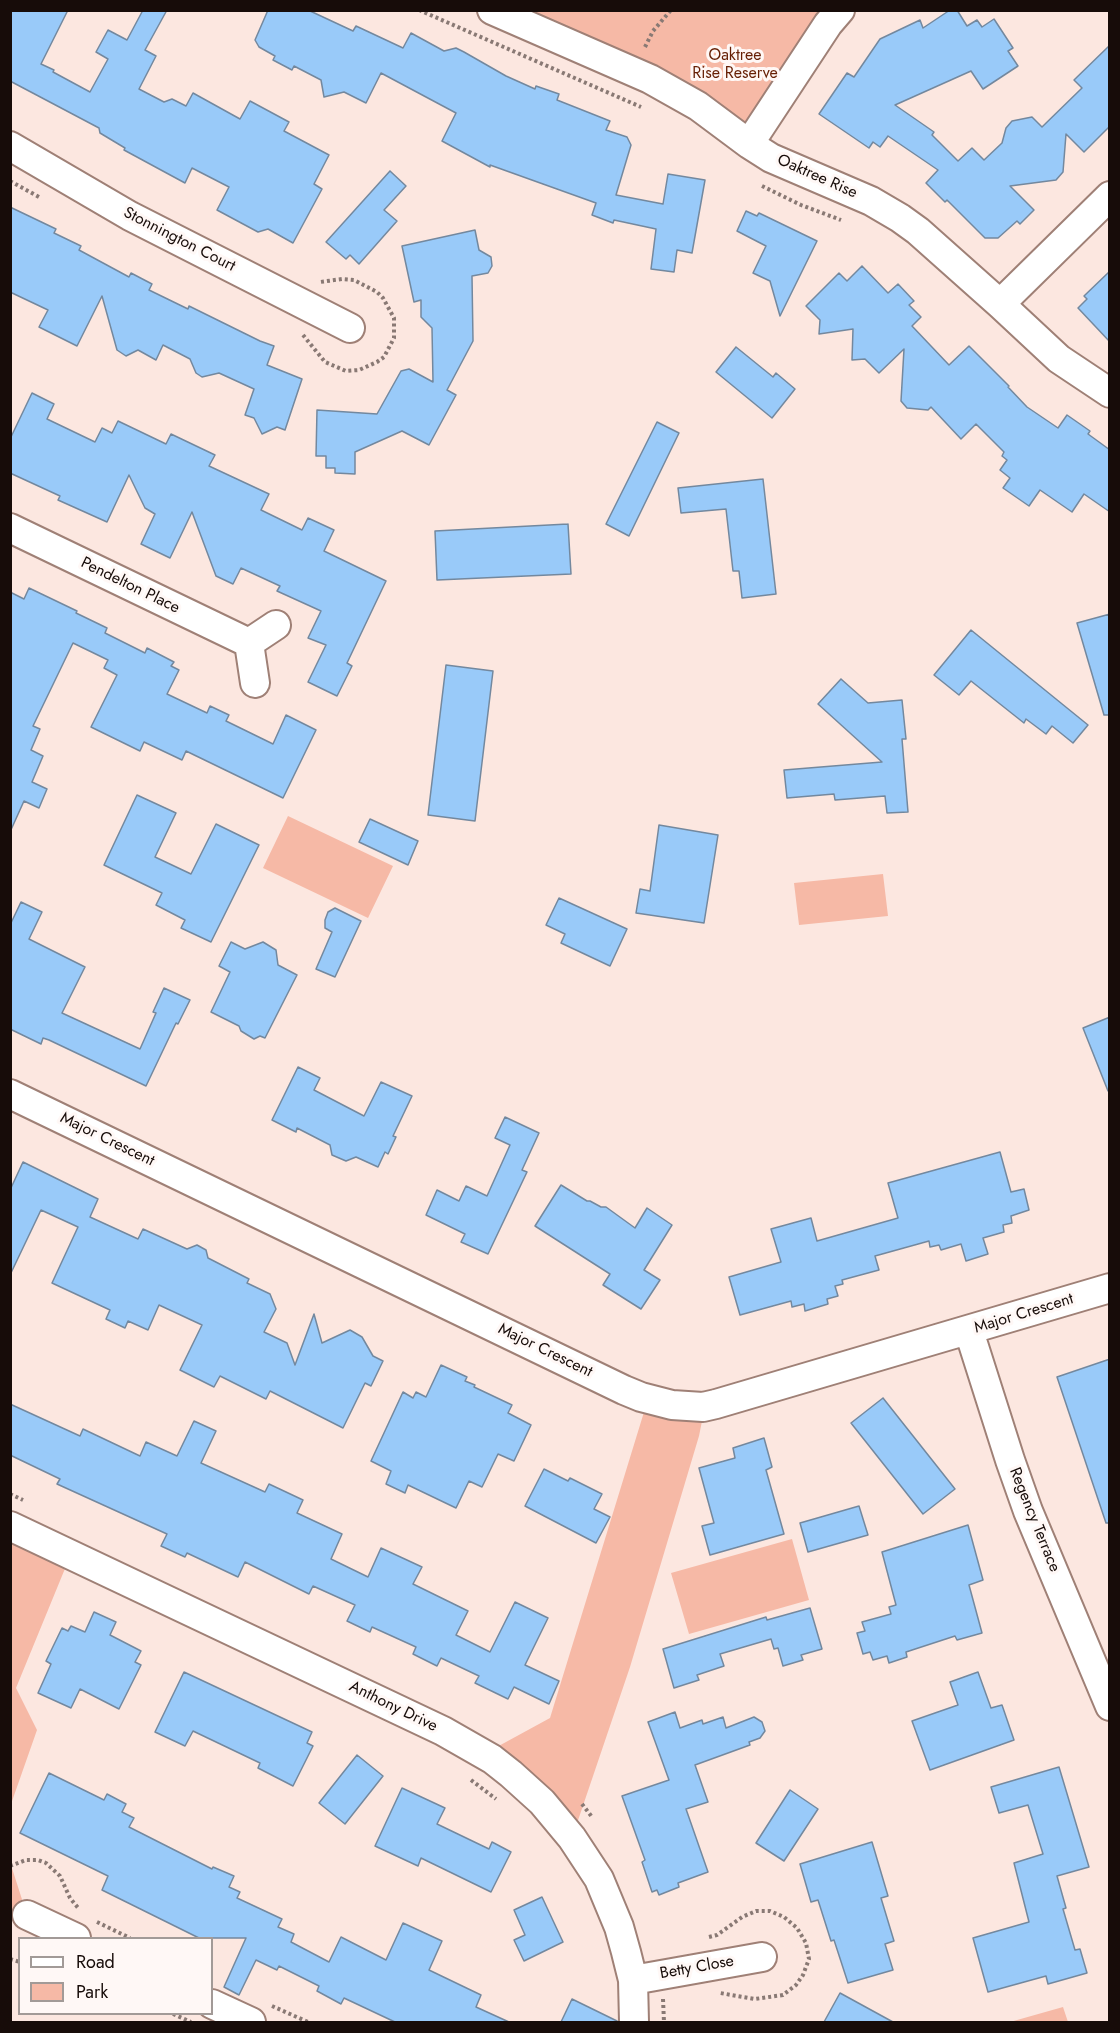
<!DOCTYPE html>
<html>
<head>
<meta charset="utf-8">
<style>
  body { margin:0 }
  #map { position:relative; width:1120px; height:2033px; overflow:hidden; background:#fce7e0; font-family:Jost,sans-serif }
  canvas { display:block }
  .frame { position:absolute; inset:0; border:12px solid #170c09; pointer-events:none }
  .legend { position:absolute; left:18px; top:1937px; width:195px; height:78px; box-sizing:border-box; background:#fff8f6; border:2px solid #a29a97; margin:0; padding:8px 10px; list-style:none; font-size:18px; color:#170c09 }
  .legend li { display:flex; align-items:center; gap:12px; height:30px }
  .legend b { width:30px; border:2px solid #a29a97 }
</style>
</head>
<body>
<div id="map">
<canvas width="1120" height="2033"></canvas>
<div class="frame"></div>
<ul class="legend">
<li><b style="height:8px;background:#fff"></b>Road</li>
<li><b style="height:16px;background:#f6b9a6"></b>Park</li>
</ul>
</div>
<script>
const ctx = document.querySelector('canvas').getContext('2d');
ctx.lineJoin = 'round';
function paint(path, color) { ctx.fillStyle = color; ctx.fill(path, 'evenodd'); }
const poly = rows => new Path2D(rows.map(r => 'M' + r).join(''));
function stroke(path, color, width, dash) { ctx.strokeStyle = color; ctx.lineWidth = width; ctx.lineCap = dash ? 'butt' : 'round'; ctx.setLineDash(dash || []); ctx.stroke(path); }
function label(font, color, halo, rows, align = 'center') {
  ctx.font = font + ' Jost,sans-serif'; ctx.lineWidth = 6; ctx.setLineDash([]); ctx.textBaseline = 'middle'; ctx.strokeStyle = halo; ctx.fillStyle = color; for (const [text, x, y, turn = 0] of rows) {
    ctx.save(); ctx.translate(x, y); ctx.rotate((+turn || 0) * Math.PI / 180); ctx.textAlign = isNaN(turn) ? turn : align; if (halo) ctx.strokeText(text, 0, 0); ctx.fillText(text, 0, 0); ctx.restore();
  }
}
paint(poly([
  [492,11,840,11,749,144],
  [288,816,393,866,368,918,263,868],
  [883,874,888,916,799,925,794,883],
  [648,1399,705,1406,699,1436,630,1667,572,1838,484,1754,550,1718],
  [11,1525,71,1554,16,1688,37,1730,11,1804],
  [792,1539,809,1600,689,1634,671,1573],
  [10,1862,27,1915,11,1921,10,1921],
  [1063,2007,1068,2022,1010,2022]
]), '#f6b9a6');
const building = poly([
  [10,10,68,10,41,64,54,70,53,72,90,92,108,59,96,52,108,30,127,40,143,10,167,10,145,50,156,56,139,89,164,102,172,99,186,106,193,93,240,119,250,101,289,122,284,131,329,155,314,184,322,189,293,243,268,229,258,232,217,210,229,187,192,168,185,183,124,150,125,148,100,133,99,128,10,81,10,10],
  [268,10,308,10,353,31,356,26,403,48,411,33,444,51,456,48,464,52,506,76,535,89,536,86,559,94,557,100,610,121,606,130,627,137,631,145,616,195,663,204,668,174,705,180,692,253,677,250,674,272,651,269,656,229,614,220,613,223,592,215,596,203,490,165,490,167,442,141,456,113,381,73,366,103,344,92,324,97,321,80,294,66,292,70,273,60,275,56,259,47,255,40,268,10],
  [950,10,957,10,967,26,977,20,982,27,994,19,1013,48,1008,51,1018,66,983,89,971,71,895,105,934,132,932,135,958,161,972,148,984,160,1002,143,1006,128,1012,121,1032,117,1042,127,1082,88,1074,80,1110,45,1110,126,1084,152,1066,134,1063,172,1056,180,1010,186,1034,210,1020,224,1017,221,998,238,985,238,947,200,945,202,926,183,938,170,888,136,880,147,873,142,869,148,819,114,847,73,854,77,880,39,920,20,923,28,950,10],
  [390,171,406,186,384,210,397,221,359,264,350,255,346,259,326,242,390,171],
  [10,207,56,229,54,233,81,246,79,250,129,277,131,273,152,284,149,290,188,309,189,306,260,341,274,346,267,365,302,379,285,430,277,427,262,434,254,418,245,415,254,389,219,373,202,377,196,373,190,359,163,345,156,360,138,350,126,356,117,350,102,296,77,346,39,327,48,310,10,292,10,207],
  [746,211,757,216,759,213,817,241,780,316,770,281,753,273,766,246,737,231,746,211],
  [475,230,479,250,491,257,492,266,488,273,472,276,473,341,447,390,456,395,429,445,402,431,355,452,355,474,335,473,335,468,326,468,326,456,316,456,317,410,377,414,401,371,409,369,433,382,432,328,421,317,421,300,414,302,402,246,475,230],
  [862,266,888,293,898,284,914,301,909,305,921,317,912,326,949,365,969,346,1009,386,1008,387,1027,407,1058,428,1067,415,1090,431,1088,434,1110,450,1110,512,1084,494,1072,512,1040,490,1029,506,1003,488,1010,478,1000,470,1007,460,1002,456,1004,452,976,424,961,439,931,407,928,410,907,408,901,401,904,349,879,373,865,359,852,360,853,329,819,334,820,320,806,306,839,273,847,281,862,266],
  [1110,271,1110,342,1078,308,1087,299,1084,296,1110,271],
  [736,347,773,377,776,373,795,389,772,418,716,372,736,347],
  [32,393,54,404,47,419,95,442,102,428,112,433,118,421,166,444,171,434,215,455,209,466,269,494,261,510,302,530,308,518,334,530,324,551,386,581,347,663,352,666,337,696,308,682,326,645,308,638,321,611,277,591,280,586,241,568,233,584,216,576,192,512,170,558,141,544,155,514,145,508,129,475,107,522,58,500,60,496,10,473,10,439,32,393],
  [657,422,679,433,629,536,606,524,657,422],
  [763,479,776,594,742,598,739,571,733,571,726,509,681,513,678,488,763,479],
  [568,524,571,574,437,580,435,531,568,524],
  [29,588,77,611,76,613,107,628,105,633,145,653,147,648,174,662,171,666,179,670,167,694,207,713,210,706,229,715,226,721,273,744,286,715,316,730,283,798,186,751,182,760,144,742,140,751,91,727,117,675,104,668,108,660,73,643,33,726,40,729,31,750,43,756,32,782,47,789,39,808,24,801,10,832,10,592,24,599,29,588],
  [1110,614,1110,715,1104,715,1077,623,1110,614],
  [971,630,1088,725,1073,743,1052,726,1046,734,1026,719,1024,723,971,681,959,695,934,675,971,630],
  [446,665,493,671,475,821,428,815,446,665],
  [841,679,868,703,902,700,906,739,902,739,908,812,887,813,885,796,835,800,834,794,787,798,784,770,882,762,818,704,841,679],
  [137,795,176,813,155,857,191,874,216,824,259,845,211,942,181,928,185,920,156,905,162,893,104,865,137,795],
  [370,819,418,841,408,865,359,842,370,819],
  [659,825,718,835,704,923,636,913,640,889,650,891,659,825],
  [559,898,627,929,610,966,561,943,565,934,546,925,559,898],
  [21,902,42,912,29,939,85,967,62,1013,140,1049,156,1013,153,1012,164,988,190,1000,178,1024,176,1023,146,1086,49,1040,43,1038,41,1044,10,1029,10,925,21,902],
  [335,908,361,921,335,977,316,969,332,932,325,928,325,920,328,912,335,908],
  [231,942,245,949,263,942,276,950,278,965,297,975,265,1038,260,1036,254,1039,241,1031,239,1026,211,1012,230,972,219,966,231,942],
  [1110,1017,1110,1091,1108,1091,1083,1028,1110,1017],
  [298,1067,320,1078,314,1090,364,1116,381,1082,412,1096,393,1136,396,1137,388,1154,385,1152,378,1167,356,1157,346,1161,332,1155,330,1145,297,1128,296,1132,272,1120,298,1067],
  [505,1117,539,1133,522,1170,527,1172,488,1254,461,1242,465,1234,426,1215,437,1190,459,1201,466,1186,487,1196,510,1145,495,1138,505,1117],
  [1000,1152,1011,1192,1024,1189,1029,1210,1011,1216,1012,1223,1003,1225,1004,1232,983,1238,988,1254,966,1261,961,1244,941,1250,939,1245,930,1247,929,1241,875,1256,879,1270,842,1280,843,1284,835,1286,838,1296,827,1299,828,1304,805,1311,804,1304,792,1307,791,1301,740,1315,729,1277,781,1262,771,1229,811,1218,817,1241,898,1218,888,1183,1000,1152],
  [23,1162,98,1199,90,1217,138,1239,143,1229,187,1249,197,1245,206,1250,208,1258,249,1279,247,1283,270,1294,276,1309,264,1332,287,1343,295,1365,314,1314,322,1343,350,1330,362,1337,373,1356,383,1361,371,1386,365,1383,343,1428,270,1391,266,1399,220,1376,214,1387,180,1370,202,1325,159,1305,148,1330,128,1321,125,1328,106,1319,110,1310,52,1283,78,1227,41,1210,10,1275,10,1190,23,1162],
  [561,1185,587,1201,590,1201,601,1207,606,1207,635,1228,647,1208,672,1225,644,1270,660,1280,641,1309,603,1285,610,1274,535,1226,561,1185],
  [1110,1359,1110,1523,1106,1523,1057,1377,1110,1359],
  [441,1365,467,1377,465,1381,475,1385,474,1387,512,1405,508,1413,531,1425,514,1461,498,1454,482,1487,469,1481,456,1508,408,1485,405,1493,386,1484,391,1471,371,1461,403,1392,413,1398,416,1392,426,1397,441,1365],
  [883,1398,955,1489,923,1514,851,1423,883,1398],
  [10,1404,80,1436,83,1429,140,1456,146,1442,177,1456,194,1421,216,1431,201,1463,265,1492,269,1484,303,1500,297,1513,342,1534,331,1559,368,1577,381,1548,422,1567,413,1584,468,1611,456,1635,490,1652,515,1602,548,1618,525,1665,559,1681,549,1704,514,1687,508,1699,475,1683,479,1676,441,1658,437,1666,413,1654,416,1647,372,1627,370,1632,347,1621,355,1605,313,1586,309,1594,245,1562,238,1577,187,1553,185,1557,161,1546,167,1534,57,1484,60,1479,10,1455,10,1404],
  [764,1438,772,1467,766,1470,784,1534,710,1555,702,1526,714,1523,699,1468,735,1458,733,1448,764,1438],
  [544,1469,568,1481,570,1478,602,1494,594,1509,610,1517,596,1543,525,1506,544,1469],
  [859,1506,868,1535,808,1552,800,1523,859,1506],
  [968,1525,983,1580,969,1585,982,1633,957,1640,955,1636,906,1652,907,1657,889,1663,887,1656,873,1660,870,1652,863,1654,857,1633,865,1631,862,1622,891,1614,889,1607,896,1605,882,1552,968,1525],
  [810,1608,822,1649,801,1655,803,1660,783,1666,778,1648,774,1649,771,1639,720,1654,724,1666,697,1675,699,1680,674,1688,663,1649,766,1617,767,1620,810,1608],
  [94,1612,116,1622,110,1635,141,1651,135,1662,141,1665,119,1709,80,1689,71,1708,38,1693,51,1664,46,1661,62,1628,68,1631,71,1626,85,1632,94,1612],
  [184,1672,312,1732,307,1743,313,1746,293,1786,258,1768,260,1763,193,1731,185,1746,155,1732,184,1672],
  [978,1672,991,1708,1002,1705,1014,1740,930,1770,912,1721,958,1705,950,1682,978,1672],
  [675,1712,680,1728,702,1720,703,1724,723,1717,726,1728,754,1717,762,1722,765,1731,760,1738,749,1742,750,1745,695,1765,708,1802,686,1809,708,1872,678,1883,679,1887,659,1895,657,1890,652,1892,642,1862,645,1860,622,1796,669,1780,648,1722,675,1712],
  [357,1755,383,1776,345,1824,319,1803,357,1755],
  [1059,1767,1089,1867,1057,1876,1066,1908,1063,1909,1075,1950,1080,1949,1087,1973,1048,1984,1046,1976,988,1992,973,1938,1029,1922,1014,1863,1043,1854,1028,1805,999,1813,991,1787,1059,1767],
  [49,1773,104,1800,107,1794,126,1804,122,1812,134,1818,129,1827,212,1869,213,1867,234,1876,229,1887,240,1892,237,1898,282,1919,278,1927,294,1934,291,1942,329,1962,341,1937,386,1960,403,1923,442,1941,429,1970,481,1995,476,2007,509,2022,395,2022,344,1998,341,2004,317,1991,319,1986,279,1966,277,1970,256,1960,239,1995,224,1987,246,1938,199,1938,102,1890,108,1876,20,1833,49,1773],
  [402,1788,445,1808,437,1824,489,1849,492,1842,511,1852,491,1892,421,1858,418,1866,375,1846,402,1788],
  [790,1790,818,1809,784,1861,756,1843,790,1790],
  [872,1842,888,1896,881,1898,894,1941,885,1944,893,1970,848,1983,834,1940,831,1941,818,1900,811,1902,800,1864,872,1842],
  [542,1897,563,1942,524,1961,514,1940,525,1935,514,1910,542,1897],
  [840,1993,893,2022,824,2022,840,1993],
  [572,1999,617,2021,618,2022,561,2022,572,1999]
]);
paint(building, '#99caf9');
stroke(building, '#73889e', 1.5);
const minor = poly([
  [492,10,650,79,698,106,749,144,771,158,871,201,900,218,918,231,1000,304,1059,359,1110,393],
  [749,144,828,24,840,10],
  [10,146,130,216,350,328],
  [1000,304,1110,196],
  [10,528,249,643],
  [255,683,249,643,276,625],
  [10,1094,624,1390,641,1397,672,1405,703,1407,716,1404,1110,1288],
  [969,1331,1010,1460,1028,1511,1110,1706],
  [10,1526,443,1731,492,1759,511,1774,542,1802,572,1838,599,1879,619,1927,626,1952,633,1980,634,2022],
  [27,1915,76,1938],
  [633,1980,762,1957],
  [212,2004,251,2022]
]);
stroke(minor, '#9f8076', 32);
stroke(poly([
  [419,10,641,107],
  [645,47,653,31,671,10],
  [10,181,39,197],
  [762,186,801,205,841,220],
  [303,335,325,362,346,371,359,370,377,362,384,357,394,338,394,318,383,298,377,292,354,280,342,279,320,282],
  [10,1494,23,1500],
  [471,1780,496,1799],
  [582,1804,592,1817],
  [10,1866,26,1860,38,1860,46,1863,60,1876,70,1898,79,1909],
  [97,1922,130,1938],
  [709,1937,717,1935,742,1917,756,1911,770,1911,784,1917,797,1928,806,1943,809,1959,803,1975,796,1985,783,1995,755,1999,720,1993],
  [10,1959,20,1962],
  [663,1999,664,2022],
  [272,2006,308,2022],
  [173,2014,191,2022]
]), '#897974', 4, [3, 3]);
stroke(minor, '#fff', 28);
label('16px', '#661f04', '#fff8f6', [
  ["Oaktree",735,56],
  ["Rise Reserve",735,74]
]);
label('16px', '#170c09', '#fff8f6', [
  ["Oaktree Rise",817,177,24],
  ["Stonnington Court",179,240,27],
  ["Pendelton Place",130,586,26],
  ["Major Crescent",107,1140,26],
  ["Major Crescent",1024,1314,-17],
  ["Major Crescent",545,1351,26],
  ["Regency Terrace",1034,1520,68],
  ["Anthony Drive",393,1707,26],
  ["Betty Close",697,1968,-10]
]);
</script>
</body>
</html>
